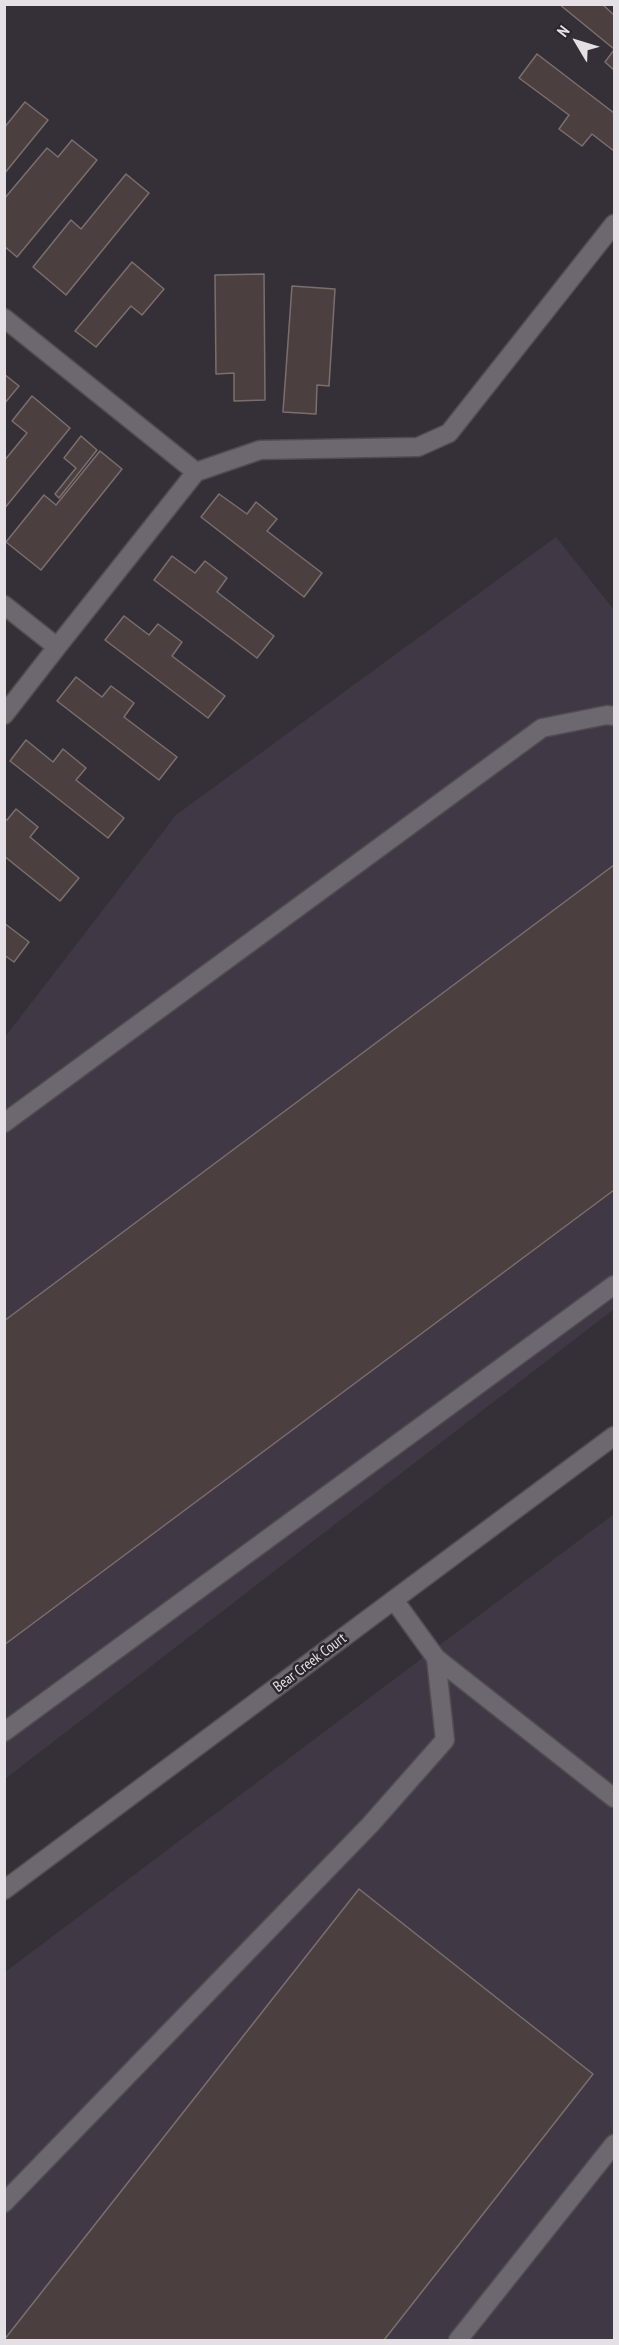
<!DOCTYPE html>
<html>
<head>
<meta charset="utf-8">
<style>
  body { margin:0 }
  #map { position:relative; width:619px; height:2345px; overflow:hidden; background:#353037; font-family:"PT Sans Narrow",sans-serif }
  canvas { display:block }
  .frame { position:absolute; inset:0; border:6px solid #e4e0e5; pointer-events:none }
  .north { position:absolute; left:547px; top:12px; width:60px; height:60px; -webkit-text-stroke:4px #2b262d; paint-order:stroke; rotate:308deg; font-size:16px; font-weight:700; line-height:24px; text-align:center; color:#e4e0e5 }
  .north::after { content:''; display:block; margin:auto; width:21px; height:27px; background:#e4e0e5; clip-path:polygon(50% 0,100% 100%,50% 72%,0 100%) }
</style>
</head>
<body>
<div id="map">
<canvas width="619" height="2345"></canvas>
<div class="frame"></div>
<div class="north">N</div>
</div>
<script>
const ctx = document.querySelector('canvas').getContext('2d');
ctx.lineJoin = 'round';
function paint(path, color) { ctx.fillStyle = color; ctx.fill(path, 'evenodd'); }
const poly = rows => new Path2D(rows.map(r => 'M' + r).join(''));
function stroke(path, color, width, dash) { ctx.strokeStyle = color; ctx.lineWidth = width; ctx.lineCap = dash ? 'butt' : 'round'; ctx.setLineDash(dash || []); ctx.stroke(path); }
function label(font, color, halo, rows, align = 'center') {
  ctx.font = font + ' "PT Sans Narrow",sans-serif'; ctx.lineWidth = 5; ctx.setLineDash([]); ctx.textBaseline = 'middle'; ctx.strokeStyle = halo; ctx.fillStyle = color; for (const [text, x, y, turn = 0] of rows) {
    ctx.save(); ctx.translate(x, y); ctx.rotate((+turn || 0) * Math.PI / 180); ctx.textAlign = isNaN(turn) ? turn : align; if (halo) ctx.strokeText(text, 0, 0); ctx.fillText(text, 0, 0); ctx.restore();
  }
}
paint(poly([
  [556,537,614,610,614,1309,5,1779,5,1037,176,815],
  [614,1514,614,2340,5,2340,5,1972]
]), '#413845');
const building = poly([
  [559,4,602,4,614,15,614,49,559,4],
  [614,50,614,70,605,62,614,50],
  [537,54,614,113,614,151,592,134,582,146,559,129,569,115,519,78,537,54],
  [25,102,48,120,4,174,4,128,25,102],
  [72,140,97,160,17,257,4,246,4,199,47,148,58,157,72,140],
  [126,174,149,193,66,295,33,267,71,220,81,229,126,174],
  [132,262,164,289,142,315,131,306,96,347,75,331,132,262],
  [264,274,265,400,234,401,234,373,216,374,215,275,264,274],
  [292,286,335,289,329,386,317,385,316,414,283,412,292,286],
  [4,374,19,386,4,404,4,374],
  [32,396,70,428,4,509,4,461,27,433,12,421,32,396],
  [81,436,97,450,59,498,55,494,76,468,64,458,81,436],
  [100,451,122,469,41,570,6,542,44,495,56,505,100,451],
  [219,494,247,514,256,502,277,519,267,531,322,573,304,597,201,517,219,494],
  [172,556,195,573,205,561,227,578,217,592,274,636,257,658,154,580,172,556],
  [124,616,149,635,158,624,182,642,172,656,225,696,208,718,105,640,124,616],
  [76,677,102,697,111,686,134,703,124,717,177,757,159,780,57,701,76,677],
  [26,740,53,762,63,749,86,768,76,780,124,818,108,838,10,761,26,740],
  [16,809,38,827,30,837,79,878,60,901,4,856,4,819,7,820,16,809],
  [614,865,614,1190,4,1645,4,1321,614,865],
  [4,923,29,942,14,962,4,955,4,923],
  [359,1889,593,2074,384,2340,4,2340,359,1889]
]);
paint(building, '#4b403f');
stroke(building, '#7b6f6e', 1.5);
const lane = poly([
  [4,1123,542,728,607,715,614,716],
  [436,1658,614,1798],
  [4,1732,614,1285],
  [4,2203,370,1825,445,1740,436,1658,394,1600],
  [458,2340,614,2144]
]);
const street = poly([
  [4,318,196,472],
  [4,605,57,647,4,715],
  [57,647,196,472,260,450,418,447,449,433,614,224],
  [4,1890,614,1436]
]);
stroke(lane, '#514c52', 21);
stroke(street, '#514c52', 21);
stroke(lane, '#6d6770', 18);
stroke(street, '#6d6770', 18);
label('15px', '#e4e0e5', '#2b262d', [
  ["Bear Creek Court",310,1663,-37]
]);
</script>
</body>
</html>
